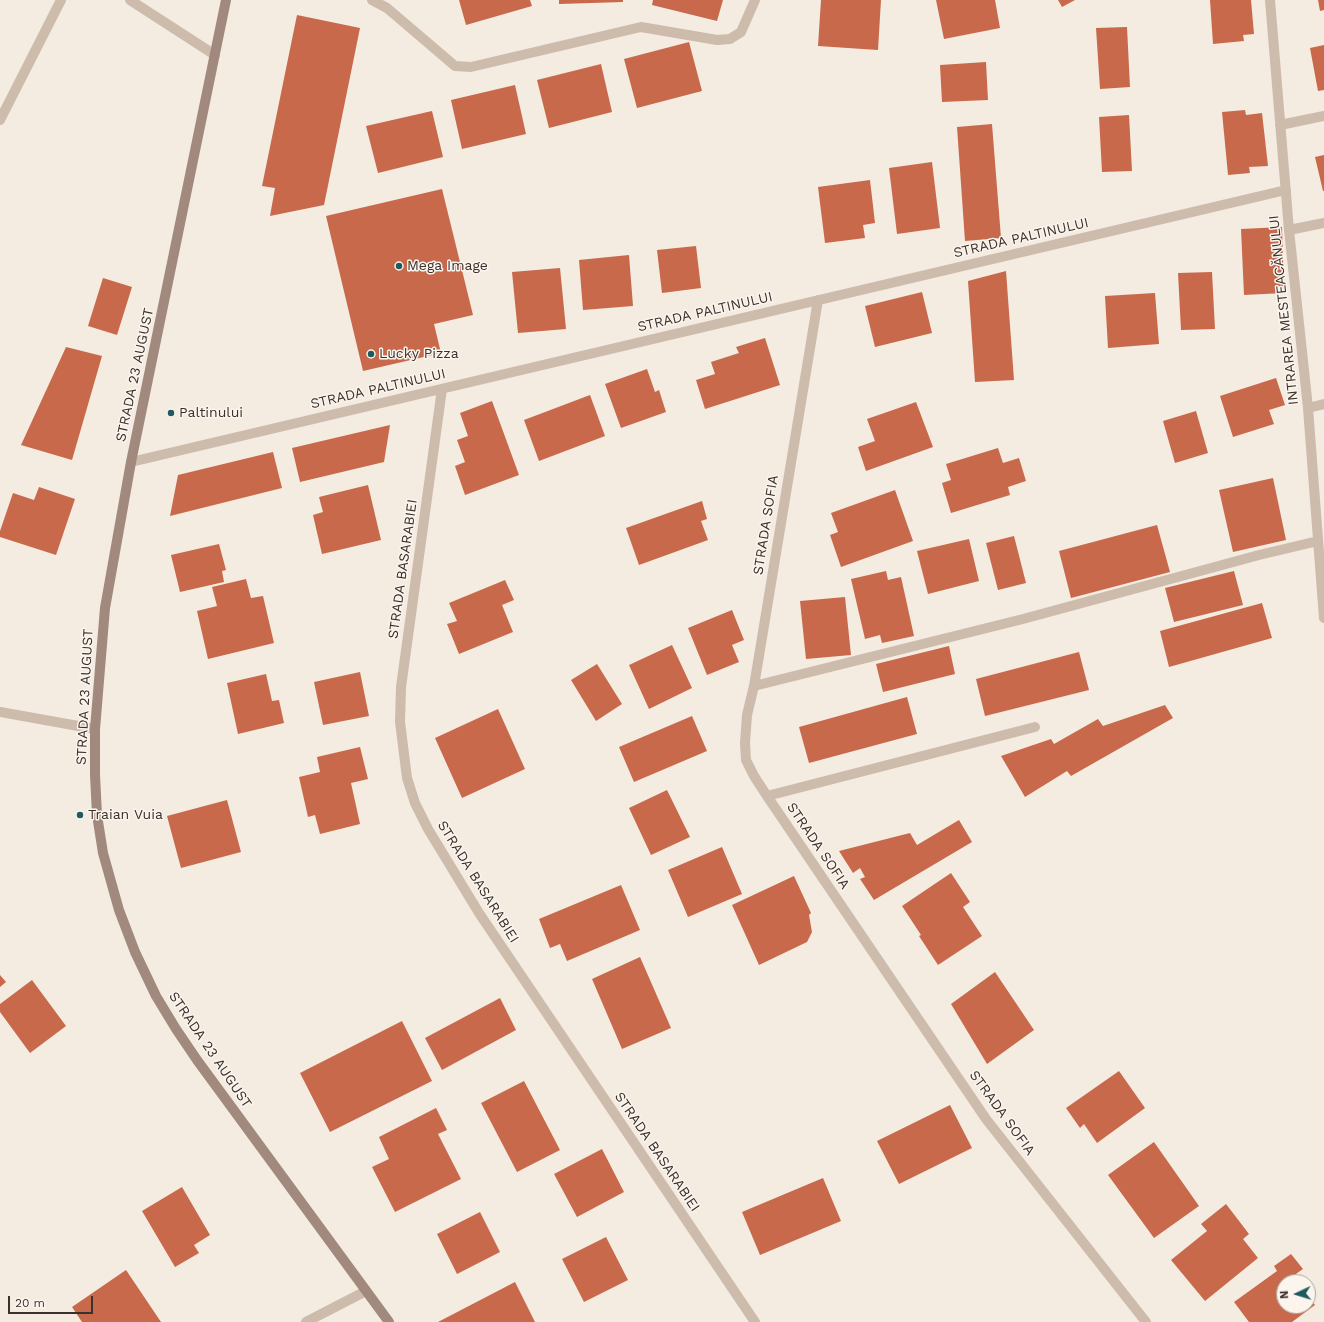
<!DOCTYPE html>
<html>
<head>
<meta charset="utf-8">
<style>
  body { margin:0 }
  #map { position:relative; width:1324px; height:1322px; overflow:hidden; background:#f4ebe1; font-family:"Work Sans",sans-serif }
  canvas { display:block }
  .north { position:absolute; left:1276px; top:1274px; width:40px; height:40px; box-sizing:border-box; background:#fbf5ee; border:1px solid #aea6a0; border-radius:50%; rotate:266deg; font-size:11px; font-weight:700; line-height:16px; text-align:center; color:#3b302b }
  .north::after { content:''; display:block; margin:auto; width:14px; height:18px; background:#1f5a5e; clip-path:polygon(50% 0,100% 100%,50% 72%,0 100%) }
  .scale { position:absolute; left:8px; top:1296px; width:85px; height:18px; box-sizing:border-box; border:2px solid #3b302b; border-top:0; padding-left:5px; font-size:12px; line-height:14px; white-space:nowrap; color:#3b302b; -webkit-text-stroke:3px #fbf5ee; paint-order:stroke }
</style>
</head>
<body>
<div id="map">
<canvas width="1324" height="1322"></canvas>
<div class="north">N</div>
<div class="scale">20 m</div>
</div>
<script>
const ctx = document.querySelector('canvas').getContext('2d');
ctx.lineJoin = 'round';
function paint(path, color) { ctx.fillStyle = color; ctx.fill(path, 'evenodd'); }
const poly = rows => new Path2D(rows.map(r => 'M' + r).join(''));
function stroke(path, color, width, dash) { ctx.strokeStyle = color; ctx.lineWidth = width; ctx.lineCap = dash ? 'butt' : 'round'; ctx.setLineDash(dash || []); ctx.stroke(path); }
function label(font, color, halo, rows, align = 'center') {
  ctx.font = font + ' "Work Sans",sans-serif'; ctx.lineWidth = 3; ctx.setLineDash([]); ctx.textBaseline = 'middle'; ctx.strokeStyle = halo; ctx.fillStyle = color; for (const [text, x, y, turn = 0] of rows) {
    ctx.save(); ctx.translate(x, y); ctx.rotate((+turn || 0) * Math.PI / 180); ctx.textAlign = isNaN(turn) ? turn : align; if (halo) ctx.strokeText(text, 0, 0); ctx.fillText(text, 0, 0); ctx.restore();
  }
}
paint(poly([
  [459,0,530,0,532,6,466,25],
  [559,0,623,0,623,2,559,4],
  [653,0,723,0,717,21,652,5],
  [821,0,881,0,878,50,818,46],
  [936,0,995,0,1000,28,944,39],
  [1058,0,1075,0,1062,7],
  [1210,0,1251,0,1254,34,1243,35,1244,41,1213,44],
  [1318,0,1324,0,1324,10,1320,11],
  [297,15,360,28,324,205,270,216,275,188,262,186],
  [1127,27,1130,87,1100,89,1096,28],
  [689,42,702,91,637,108,624,59],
  [1324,45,1324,90,1318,91,1310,48],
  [986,62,988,100,942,102,940,65],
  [601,64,612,112,549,128,537,80],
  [515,85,526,134,462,149,451,100],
  [1245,110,1246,115,1262,113,1268,166,1249,167,1250,173,1228,175,1222,112],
  [432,111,443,157,378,173,366,126],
  [1129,115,1132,171,1102,172,1099,117],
  [992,124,1001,238,965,241,957,127],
  [1324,155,1324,191,1323,191,1315,157],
  [932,162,940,228,897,234,889,168],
  [870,180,875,223,863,225,865,238,825,243,818,187],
  [442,189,473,315,434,324,441,353,363,371,326,216],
  [1282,227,1284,293,1244,295,1241,229],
  [696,246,701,288,662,293,657,250],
  [629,255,633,306,583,310,579,260],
  [560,268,566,329,518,333,512,272],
  [1006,271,1014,380,975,382,968,281],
  [1212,272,1215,329,1181,330,1178,273],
  [103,278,132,287,117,335,88,326],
  [922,292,932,333,875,347,865,306],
  [1155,293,1159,344,1108,348,1105,296],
  [765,338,780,385,705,409,696,380,715,374,711,362,739,353,736,347],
  [66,347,102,356,72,460,21,445],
  [647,369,655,392,659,390,666,412,621,428,605,384],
  [1276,378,1285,405,1269,410,1274,424,1233,437,1220,396],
  [590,395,605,436,539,461,524,420],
  [492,401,519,475,465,495,455,466,465,462,457,440,468,436,460,413],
  [916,402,933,447,866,471,858,447,875,441,867,419],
  [1196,411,1208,453,1175,463,1163,421],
  [390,425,384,462,300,482,292,448],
  [998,448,1003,463,1019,458,1026,481,1008,487,1010,495,951,513,942,483,951,480,946,464],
  [273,452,282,488,170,516,178,475],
  [1273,478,1286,540,1233,552,1219,490],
  [368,485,381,540,322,554,313,515,323,512,319,497],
  [39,487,75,499,56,555,0,537,0,531,13,493,34,500],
  [895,490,913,541,841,567,830,535,838,532,831,513],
  [702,501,707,519,701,521,708,540,639,565,626,528],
  [1157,525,1170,572,1071,598,1059,551],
  [1014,536,1026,583,998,590,986,543],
  [969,539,979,581,928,594,917,551],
  [219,544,226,570,222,571,224,582,180,592,171,555],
  [886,571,888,580,901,577,914,636,882,643,880,635,865,639,851,579],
  [1234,571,1243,605,1174,622,1165,588],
  [246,579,251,598,263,596,274,643,208,659,197,611,217,606,212,587],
  [505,580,514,600,502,605,513,632,459,654,447,624,457,621,449,603],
  [845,597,851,655,806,659,800,601],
  [1262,603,1272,638,1169,667,1160,631],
  [732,610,744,640,732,645,739,662,707,675,688,628],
  [672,645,692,688,649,709,629,665],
  [949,646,955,674,883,692,876,664],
  [1079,652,1089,690,985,716,976,679],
  [597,664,622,704,596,721,571,680],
  [360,672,369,716,323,725,314,682],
  [266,674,272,701,279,700,284,723,238,734,227,683],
  [907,697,917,734,809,763,799,727],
  [1165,705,1173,718,1071,776,1067,771,1025,797,1001,756,1051,739,1054,744,1098,719,1103,726],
  [498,709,525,769,462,798,435,738],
  [692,716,707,751,634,782,619,747],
  [360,747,368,779,351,783,360,824,320,834,315,815,308,817,299,777,320,772,317,757],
  [667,790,690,837,651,855,629,808],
  [227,800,241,852,181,868,167,816],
  [959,820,972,842,874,900,860,879,865,877,860,868,853,873,839,851,910,833,917,845],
  [722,847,742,894,688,917,668,870],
  [951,873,970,902,963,907,982,936,938,965,919,936,921,935,902,906],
  [794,876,811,913,809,915,812,932,807,942,759,965,732,905],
  [621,885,640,930,567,961,560,944,550,948,539,919],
  [640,957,671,1028,622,1049,592,979],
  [995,972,1034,1030,987,1064,951,1004],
  [0,975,6,982,0,987],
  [32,980,66,1026,30,1053,0,1012,0,1004],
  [500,998,516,1030,442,1070,425,1038],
  [402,1021,432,1081,330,1132,300,1073],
  [1119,1071,1145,1108,1097,1143,1084,1124,1080,1128,1066,1108],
  [524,1081,560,1150,517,1172,481,1103],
  [950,1105,972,1148,899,1184,877,1141],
  [436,1108,447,1130,438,1134,461,1179,395,1212,372,1167,389,1159,379,1137],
  [1154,1142,1199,1206,1154,1238,1108,1175],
  [602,1149,624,1192,577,1217,554,1174],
  [823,1178,841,1221,760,1255,742,1212],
  [182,1187,210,1235,194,1245,199,1253,175,1267,142,1211],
  [1226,1204,1249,1234,1243,1239,1258,1258,1205,1301,1171,1260,1207,1231,1201,1224],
  [480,1212,500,1252,457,1274,437,1234],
  [606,1237,628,1280,584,1302,562,1259],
  [1291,1254,1303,1269,1293,1276,1297,1282,1284,1282,1284,1306,1308,1306,1308,1296,1315,1305,1292,1322,1249,1322,1234,1302,1277,1271,1274,1266],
  [126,1270,161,1322,82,1322,72,1307],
  [515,1282,535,1322,438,1322]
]), '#c8694b');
stroke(poly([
  [372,0,387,8,455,66,471,67,641,27,717,40,730,39,741,32,755,0]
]), '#cdbbac', 10);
stroke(poly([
  [130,0,215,55],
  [1270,0,1289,230,1308,408,1324,618],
  [0,120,61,0],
  [1280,125,1324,116],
  [1289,230,1324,223],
  [818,300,754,686,747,715,745,743,746,760,754,776,767,796,986,1119,1146,1322],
  [442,389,401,687,400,722,407,778,415,803,428,829,479,913,755,1322],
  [1308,408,1324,404],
  [131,462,1286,190],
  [754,686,1023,619,1259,555,1318,541],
  [0,712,95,729],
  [767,796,1035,727],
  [306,1322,366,1291]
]), '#cdbbac', 10);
stroke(poly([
  [226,0,131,462,105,608,95,729,95,775,97,815,103,853,119,910,135,952,156,996,176,1029,197,1060,389,1322]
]), '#a18a7d', 10);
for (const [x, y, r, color] of [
  [399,266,4,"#1f5a5e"],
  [371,354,4,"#1f5a5e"],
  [171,413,4,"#1f5a5e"],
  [80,815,4,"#1f5a5e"]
]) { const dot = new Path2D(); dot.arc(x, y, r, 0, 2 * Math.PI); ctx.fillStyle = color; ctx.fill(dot); stroke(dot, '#fbf5ee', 1.5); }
label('14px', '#3b302b', '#fbf5ee', [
  ["STRADA PALTINULUI",1021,238,-13],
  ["INTRAREA MESTEACĂNULUI",1284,310,-96],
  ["STRADA PALTINULUI",705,312,-13],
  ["STRADA 23 AUGUST",135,375,-78],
  ["STRADA PALTINULUI",378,389,-13],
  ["STRADA SOFIA",766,525,-81],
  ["STRADA BASARABIEI",403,569,-82],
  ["STRADA 23 AUGUST",85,697,-87],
  ["STRADA SOFIA",818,846,56],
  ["STRADA BASARABIEI",478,882,58],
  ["STRADA 23 AUGUST",210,1050,56],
  ["STRADA SOFIA",1002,1113,54],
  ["STRADA BASARABIEI",657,1152,56]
]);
label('14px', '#3b302b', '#fbf5ee', [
  ["Mega Image",407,266],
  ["Lucky Pizza",379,354],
  ["Paltinului",179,413],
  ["Traian Vuia",88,815]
], 'left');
</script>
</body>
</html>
